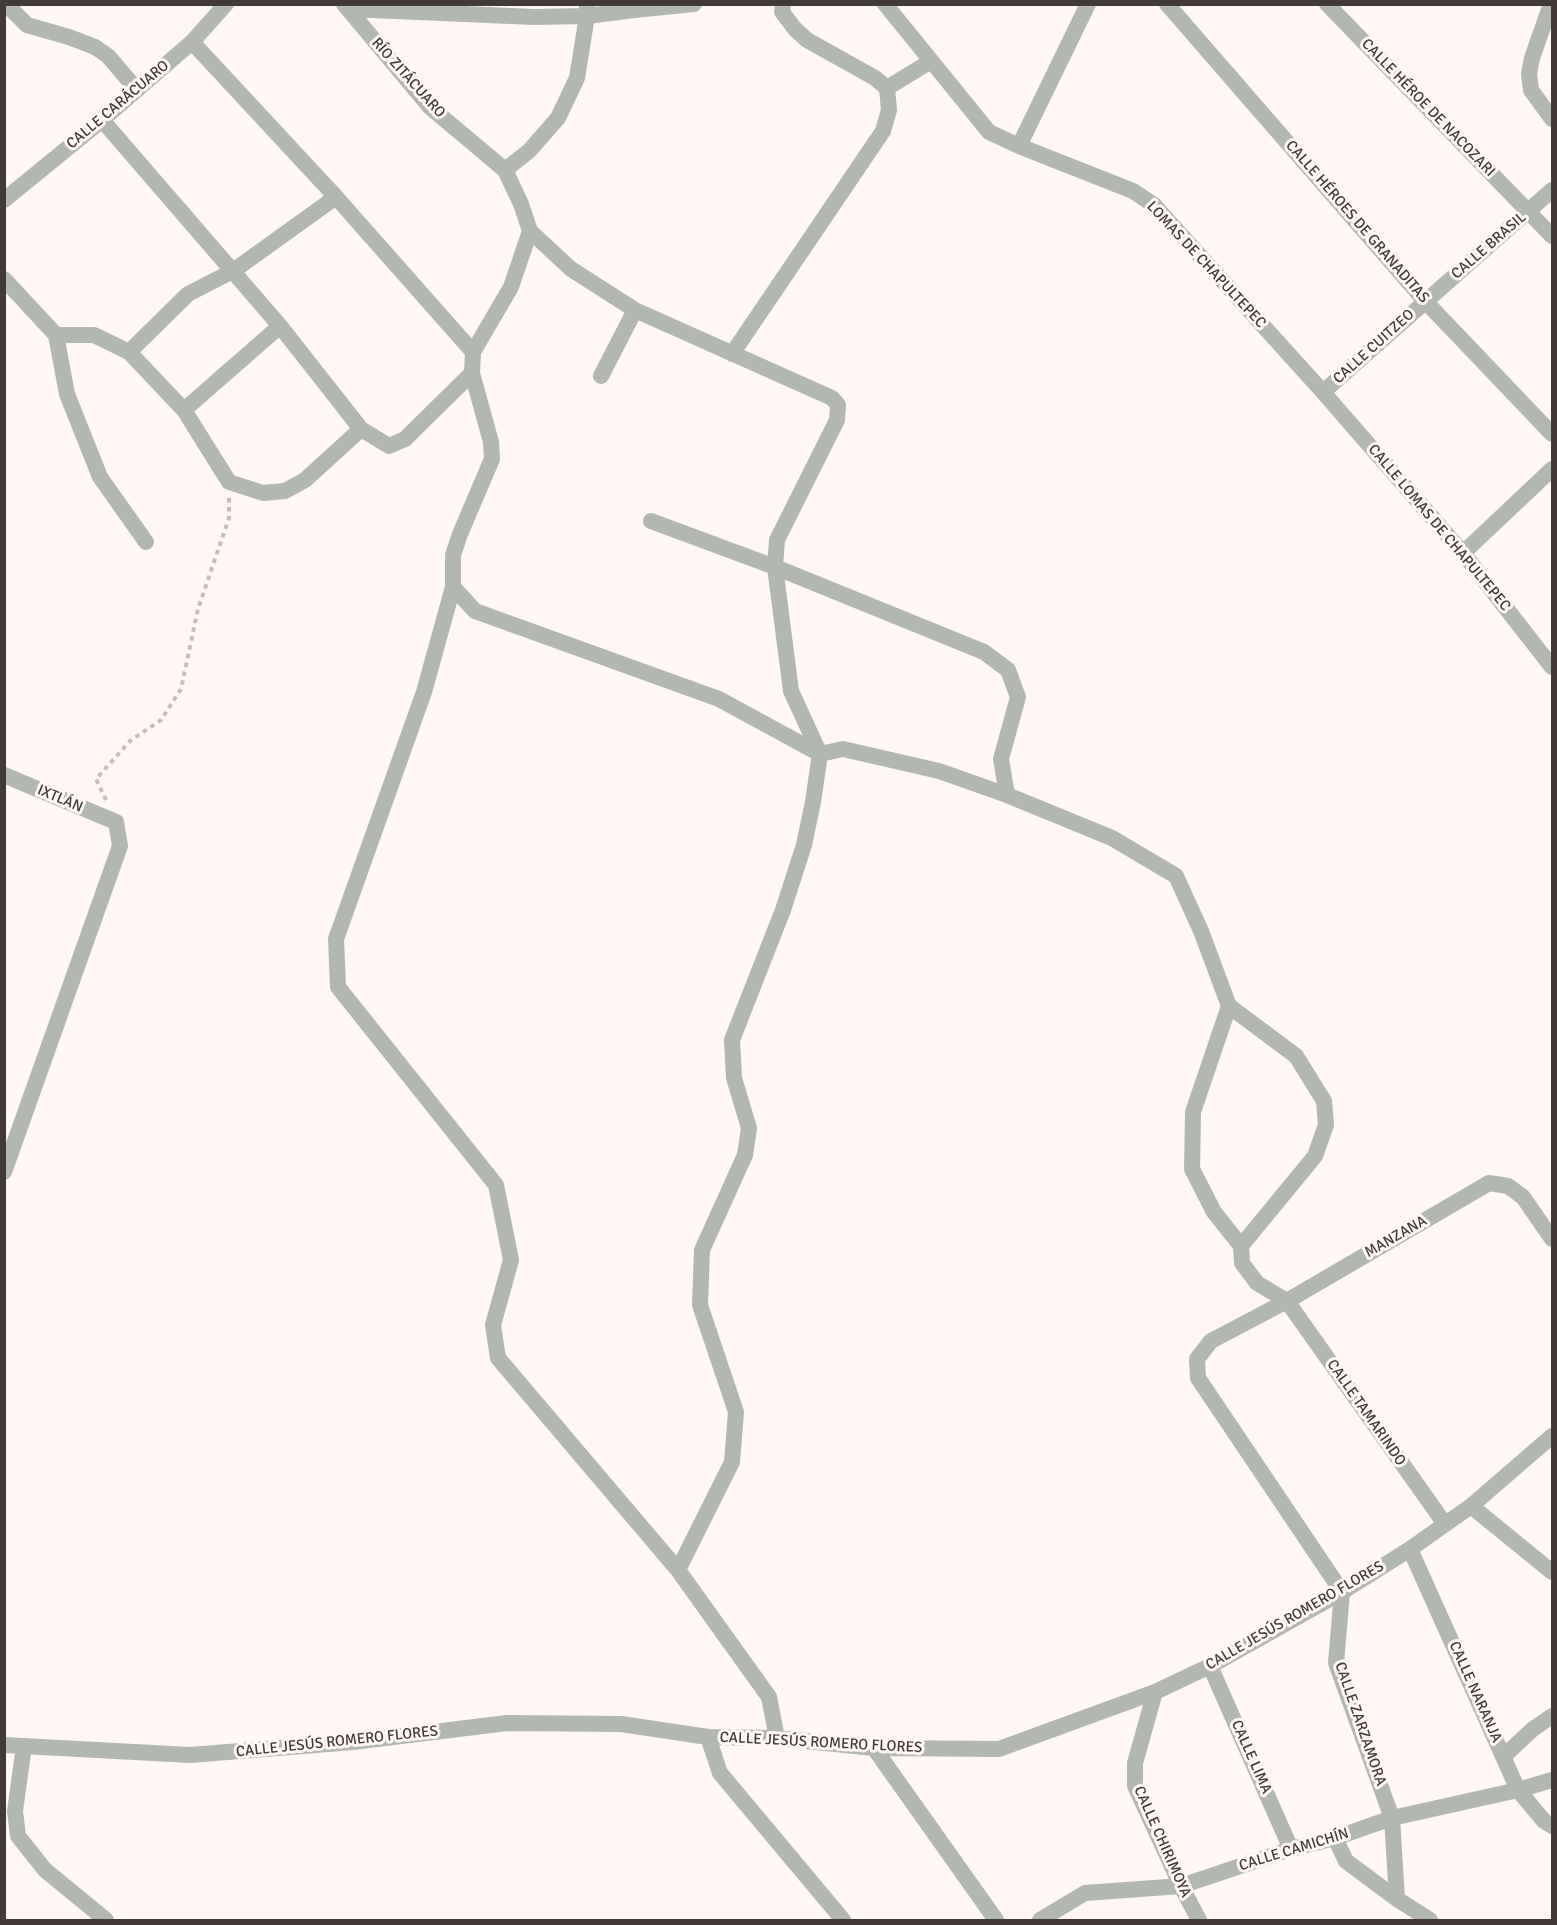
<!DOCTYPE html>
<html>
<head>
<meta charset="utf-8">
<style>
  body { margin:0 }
  #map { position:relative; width:1557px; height:1925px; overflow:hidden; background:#fef7f3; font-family:Signika,sans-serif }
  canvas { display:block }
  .frame { position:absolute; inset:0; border:6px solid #413a37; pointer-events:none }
</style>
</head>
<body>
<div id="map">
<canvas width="1557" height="1925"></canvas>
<div class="frame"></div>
</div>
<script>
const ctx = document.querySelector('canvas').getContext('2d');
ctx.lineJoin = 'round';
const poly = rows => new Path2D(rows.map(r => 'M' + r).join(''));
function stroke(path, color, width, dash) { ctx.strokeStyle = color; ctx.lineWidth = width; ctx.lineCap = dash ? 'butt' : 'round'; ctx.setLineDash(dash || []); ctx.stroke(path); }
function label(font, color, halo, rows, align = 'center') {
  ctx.font = font + ' Signika,sans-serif'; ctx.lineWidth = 6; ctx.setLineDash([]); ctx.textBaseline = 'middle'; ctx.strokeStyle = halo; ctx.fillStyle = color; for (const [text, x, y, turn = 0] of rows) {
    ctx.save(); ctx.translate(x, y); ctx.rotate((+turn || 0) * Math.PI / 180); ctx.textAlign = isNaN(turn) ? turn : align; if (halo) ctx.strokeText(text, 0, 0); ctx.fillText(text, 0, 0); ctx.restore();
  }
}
stroke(poly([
  [106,800,96,779,130,741,161,720,181,689,198,609,229,518,229,498]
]), '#c4bdb9', 4, [4.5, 4.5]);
stroke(poly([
  [10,4,11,9,27,25,69,37,95,47,108,56,137,90],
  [344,4,430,107,505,170,521,204,530,231,511,287,473,352],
  [628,4,634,10,694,4],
  [885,4,989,132,1019,146,1133,191,1154,205,1323,392,1463,553,1552,667],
  [1167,4,1425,301,1552,434],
  [1327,4,1552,236],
  [1551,4,1532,58,1529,74,1531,90,1552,119],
  [348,9,534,17,587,16,587,4],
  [192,42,336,197,473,352,472,373,491,442,492,459,460,534,453,555,453,587,475,611,719,699,820,754,843,749,939,771,1007,795,1112,838,1176,876,1201,931,1229,1006,1296,1056,1324,1101,1326,1125,1315,1156,1241,1246,1242,1263,1257,1283,1287,1301,1445,1524],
  [887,88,931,61],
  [102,120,280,326,361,429],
  [1019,146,1088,4],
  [505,170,529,151,558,118,577,78,587,16,634,10],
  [4,200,102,120,192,42,226,4],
  [530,231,571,269,635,310,832,398,838,405,837,420,777,540,775,567,791,691,820,754,813,802,804,845,783,910,732,1040,734,1078,749,1128,745,1155,702,1250,700,1305,736,1412,732,1462,678,1570],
  [4,279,56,335,94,335,129,352,184,410,229,482,263,493,285,491,305,480,361,429,389,446,405,439,472,373],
  [56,335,67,394,100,477,146,542],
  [129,352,188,294,233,271,336,197],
  [732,354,883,131,889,110,887,88,875,78,807,40,795,29,782,12,783,4],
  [601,376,635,310],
  [1323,392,1552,190],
  [184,410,280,326],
  [651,521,775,567,984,652,1008,670,1018,697,1001,759,1007,795],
  [1463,553,1552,469],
  [453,587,424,692,336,939,338,987,496,1185,511,1260,493,1325,498,1358,678,1570,769,1697,777,1738],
  [4,775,116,822,120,846,4,1172],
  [1229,1006,1193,1112,1192,1169,1214,1212,1241,1246],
  [1471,1506,1552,1572],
  [1410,1549,1518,1790,1544,1821,1552,1826],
  [1210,1666,1291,1849],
  [1155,1692,1135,1763,1135,1786,1181,1886,1199,1920],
  [708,1737,720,1773,843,1920],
  [4,1745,190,1755,353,1742,507,1723,621,1724,708,1737,777,1738,874,1748,999,1749,1155,1692,1210,1666,1342,1592,1410,1549,1471,1506,1552,1436],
  [24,1746,15,1811,18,1836,45,1870,106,1920],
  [874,1748,996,1920],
  [1504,1756,1533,1729,1552,1716],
  [1335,1838,1346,1861,1397,1899,1430,1920],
  [1397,1899,1392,1818,1336,1663,1342,1592,1198,1378,1197,1359,1211,1341,1287,1301,1489,1183,1508,1186,1523,1197,1552,1239],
  [1040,1920,1085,1893,1181,1886,1291,1849,1335,1838,1392,1818,1518,1790,1552,1780]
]), '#b2b7b1', 16);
label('15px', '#413a37', '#fef7f3', [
  ["RÍO ZITÁCUARO",408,78,48],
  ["CALLE CARÁCUARO",118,105,-40],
  ["CALLE HÉROE DE NACOZARI",1428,108,46],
  ["CALLE HÉROES DE GRANADITAS",1357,222,49],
  ["CALLE BRASIL",1489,246,-41],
  ["LOMAS DE CHAPULTEPEC",1206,265,47],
  ["CALLE CUITZEO",1374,347,-42],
  ["CALLE LOMAS DE CHAPULTEPEC",1439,528,50],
  ["IXTLÁN",60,799,23],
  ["MANZANA",1396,1237,-30],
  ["CALLE TAMARINDO",1366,1413,55],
  ["CALLE JESÚS ROMERO FLORES",1295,1616,-30],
  ["CALLE NARANJA",1475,1692,66],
  ["CALLE ZARZAMORA",1360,1724,71],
  ["CALLE JESÚS ROMERO FLORES",337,1742,-6],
  ["CALLE JESÚS ROMERO FLORES",821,1743,3],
  ["CALLE LIMA",1251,1757,66],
  ["CALLE CHIRIMOYA",1162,1842,66],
  ["CALLE CAMICHÍN",1294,1850,-17]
]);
</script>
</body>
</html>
